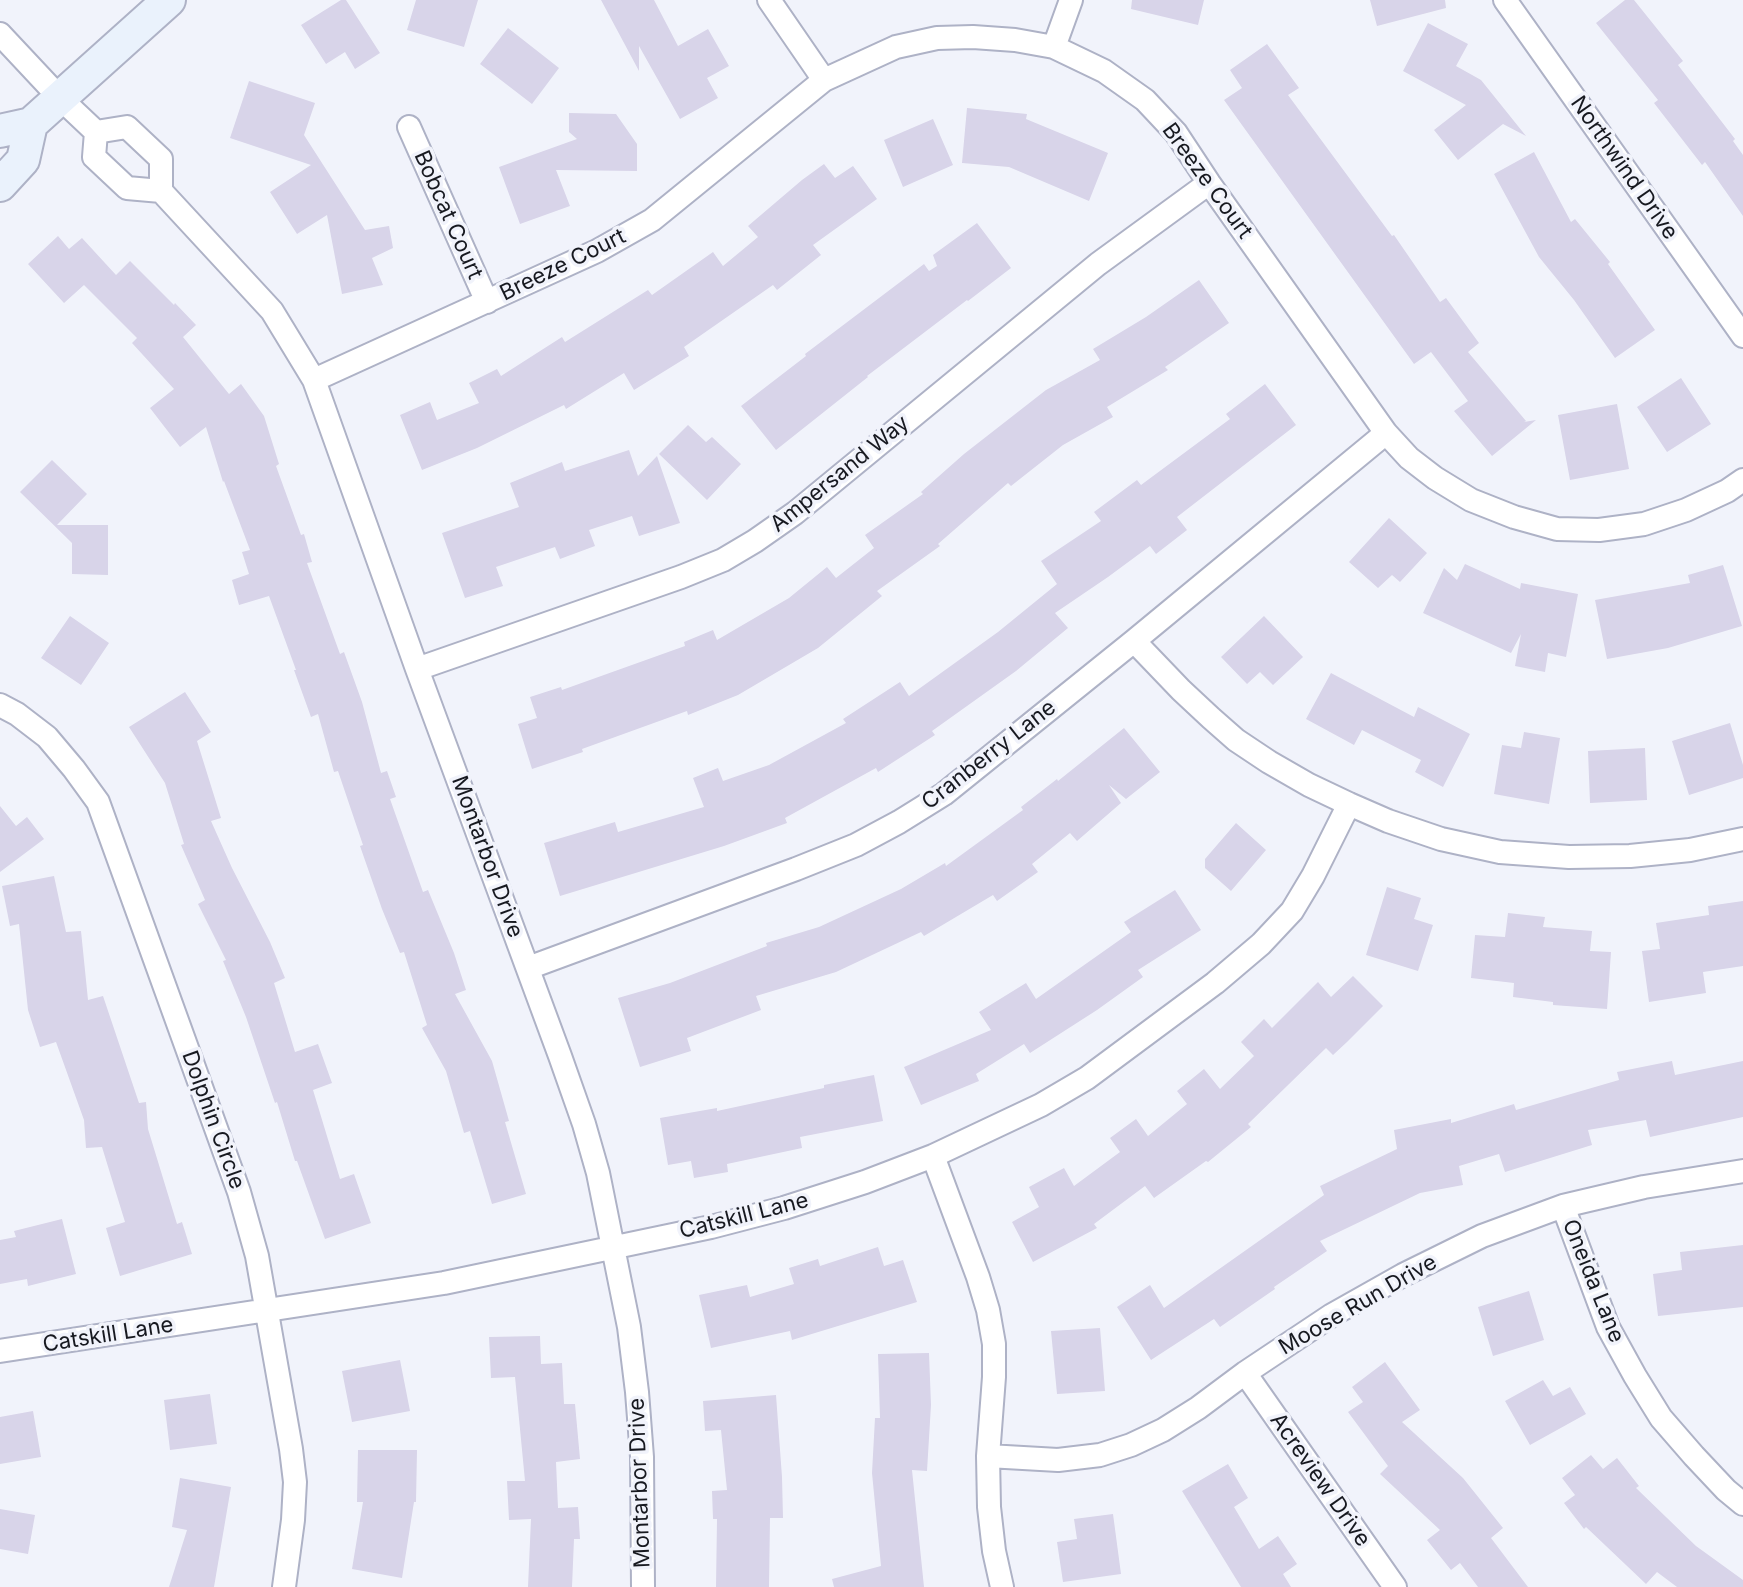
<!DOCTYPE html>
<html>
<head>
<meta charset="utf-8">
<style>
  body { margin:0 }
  canvas { display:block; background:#f1f3fb }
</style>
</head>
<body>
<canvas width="1743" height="1587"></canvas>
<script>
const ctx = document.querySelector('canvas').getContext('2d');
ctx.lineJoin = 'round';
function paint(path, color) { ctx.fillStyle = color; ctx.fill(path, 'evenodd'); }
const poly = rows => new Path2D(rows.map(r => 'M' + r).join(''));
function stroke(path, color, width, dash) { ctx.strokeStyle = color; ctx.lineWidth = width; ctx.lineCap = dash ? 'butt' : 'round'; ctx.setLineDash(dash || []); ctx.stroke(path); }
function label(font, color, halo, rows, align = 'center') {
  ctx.font = font + ' Inter,sans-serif'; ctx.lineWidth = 7; ctx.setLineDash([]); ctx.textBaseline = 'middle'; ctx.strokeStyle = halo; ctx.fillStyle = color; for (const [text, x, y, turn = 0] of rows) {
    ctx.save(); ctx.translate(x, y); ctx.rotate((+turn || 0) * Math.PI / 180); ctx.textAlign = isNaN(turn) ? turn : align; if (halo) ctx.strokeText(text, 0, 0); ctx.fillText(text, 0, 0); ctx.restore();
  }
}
paint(poly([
  [341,0,346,0,380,53,355,69,345,52,326,64,301,25],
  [416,0,478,0,464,47,407,30],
  [601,0,654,0,678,46,708,29,729,66,707,78,718,98,680,119,639,46,639,71],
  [1132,0,1204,0,1198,25,1131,9],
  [1370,0,1445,0,1446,8,1377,26],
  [1625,0,1634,0,1683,61,1678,65,1735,139,1733,141,1743,155,1743,216,1705,162,1702,165,1654,103,1658,100,1596,23],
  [1428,23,1468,44,1456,66,1481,80,1526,136,1503,124,1458,160,1434,130,1466,105,1403,71],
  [508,28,559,68,532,104,480,64],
  [1267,44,1299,88,1288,95,1392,236,1394,235,1440,302,1446,298,1479,343,1468,352,1526,421,1524,422,1536,420,1492,456,1454,411,1468,401,1431,352,1414,364,1224,100,1242,88,1230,70],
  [249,81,315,103,304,135,365,230,389,226,393,248,372,258,383,285,342,294,327,215,297,234,270,192,311,165,230,138],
  [967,108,1027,114,1026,119,1108,153,1089,201,1009,167,962,163],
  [569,113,616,114,637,144,637,171,556,170,570,206,520,224,499,167,577,139,569,132],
  [933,119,953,165,903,187,884,140],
  [1534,152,1571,222,1575,219,1610,262,1608,264,1655,330,1615,358,1574,300,1539,257,1494,174],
  [824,164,835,178,853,166,877,199,813,245,821,255,777,290,773,285,684,347,689,356,634,390,624,373,566,409,564,405,477,448,422,470,400,415,430,402,437,420,479,403,469,383,497,369,501,376,562,337,565,342,648,290,652,295,713,252,723,266,758,237,748,226,802,180],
  [977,223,1011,268,968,301,967,300,867,376,868,377,776,450,741,406,806,356,805,354,924,264,929,271,937,266,933,255],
  [58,236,69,249,82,238,116,275,130,261,174,305,175,303,196,325,183,337,229,394,241,384,264,416,279,464,276,466,301,535,304,534,312,562,307,563,340,654,344,652,362,702,381,773,387,771,396,797,390,799,423,892,428,890,454,953,466,990,455,994,492,1061,509,1121,505,1122,526,1194,492,1204,470,1131,464,1133,446,1071,422,1028,427,1025,404,952,400,953,382,909,360,846,363,845,338,771,334,772,318,714,311,717,294,670,296,670,269,596,239,605,232,580,249,574,242,552,250,550,224,481,223,482,206,427,180,447,150,408,174,389,132,343,137,338,84,285,64,303,28,264],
  [1199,280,1229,323,1165,367,1168,370,1107,407,1113,417,1063,445,1011,486,1008,483,938,544,940,546,877,591,882,596,818,648,738,695,688,715,687,711,582,749,583,752,532,769,518,724,537,718,530,697,561,687,562,690,685,646,684,642,713,630,717,640,789,598,827,567,836,578,874,548,865,535,923,494,921,492,964,454,1046,390,1100,360,1093,349,1146,317],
  [1681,378,1711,424,1667,452,1637,407],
  [1265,384,1296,425,1177,517,1187,530,1156,554,1150,546,1108,577,1055,613,1068,628,1016,671,932,731,935,735,878,772,876,768,785,818,787,823,724,846,560,896,544,843,615,822,618,832,704,807,693,778,718,768,723,781,769,765,846,723,843,719,900,682,909,696,998,632,1057,584,1041,561,1101,521,1094,512,1137,480,1141,485,1230,419,1226,414],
  [1617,404,1629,469,1570,480,1558,415],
  [688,425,706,442,712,437,741,464,707,500,659,454],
  [629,450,638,476,657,456,680,523,639,536,632,516,589,530,595,546,560,559,555,547,496,567,503,586,465,598,442,533,519,507,510,483,562,462,565,471],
  [52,460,87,494,57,525,108,525,108,575,72,574,72,543,20,492],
  [1389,518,1427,553,1400,582,1392,575,1378,588,1349,562],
  [1465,564,1520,589,1521,583,1578,594,1566,657,1548,653,1545,672,1515,666,1521,634,1511,653,1423,613,1444,568,1457,580],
  [1723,565,1742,626,1668,648,1607,659,1595,600,1690,583,1688,575],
  [70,616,109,643,81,685,41,658],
  [1264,616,1303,657,1273,685,1260,672,1247,684,1221,657],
  [1331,673,1414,717,1418,707,1470,734,1443,787,1415,772,1421,760,1362,730,1354,745,1306,719],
  [185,692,211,732,197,741,221,818,211,821,232,868,270,942,285,978,274,983,295,1052,318,1044,332,1083,313,1090,340,1179,354,1174,371,1223,325,1239,297,1161,295,1161,277,1102,275,1103,246,1017,223,961,226,960,198,904,205,900,181,845,184,844,165,783,129,727],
  [1730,723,1743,765,1743,778,1689,795,1672,741],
  [1124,728,1160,772,1126,799,1109,785,1121,803,1077,841,1070,833,1032,864,1038,872,997,901,993,895,924,936,921,932,836,972,756,996,761,1010,687,1038,691,1051,640,1067,618,998,670,983,767,946,766,943,819,927,901,889,945,863,946,866,1023,810,1021,807,1057,779,1058,781],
  [1524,732,1560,738,1549,804,1494,794,1502,745,1521,748],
  [1645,748,1647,800,1590,803,1588,751],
  [0,806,16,826,27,817,44,839,0,872],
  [1236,823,1266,850,1231,891,1205,868,1205,859],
  [54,876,66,932,81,931,88,1000,103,996,139,1103,146,1102,148,1129,177,1224,182,1222,192,1254,120,1276,106,1228,125,1222,102,1147,86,1148,84,1120,56,1042,40,1047,28,1010,19,924,10,926,2,886],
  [1387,887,1421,898,1414,919,1433,925,1418,971,1366,955],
  [1175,890,1201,930,1138,970,1143,977,1097,1010,1030,1053,1024,1044,976,1074,979,1081,921,1105,904,1067,991,1030,979,1012,1026,983,1036,999,1131,932,1124,922],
  [1743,901,1743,966,1703,972,1706,993,1649,1002,1642,951,1660,949,1656,923,1709,915,1708,906],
  [1508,913,1545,917,1543,927,1592,931,1590,951,1611,952,1607,1009,1553,1005,1553,1002,1513,997,1514,983,1471,978,1475,935,1505,937],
  [1353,976,1383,1006,1347,1042,1333,1055,1326,1048,1248,1124,1251,1127,1208,1162,1206,1161,1154,1198,1145,1186,1094,1224,1097,1228,1033,1262,1012,1222,1039,1207,1029,1187,1064,1168,1074,1186,1120,1152,1110,1138,1136,1119,1148,1136,1187,1104,1177,1091,1204,1069,1220,1089,1254,1056,1241,1042,1264,1019,1272,1028,1318,982,1331,997],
  [1672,1061,1675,1075,1743,1061,1743,1117,1650,1137,1646,1120,1588,1130,1592,1145,1505,1172,1499,1154,1459,1166,1463,1185,1420,1193,1320,1241,1327,1251,1274,1287,1275,1289,1220,1327,1214,1319,1151,1360,1117,1307,1150,1285,1164,1308,1324,1195,1320,1186,1397,1149,1394,1130,1451,1119,1451,1123,1514,1104,1516,1110,1619,1080,1617,1072],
  [874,1075,883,1121,800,1137,802,1148,727,1164,728,1172,694,1178,691,1161,668,1165,660,1118,717,1108,717,1111,824,1088,824,1085],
  [62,1219,76,1274,28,1286,27,1279,0,1284,0,1240,16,1237,14,1231],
  [1743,1245,1743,1307,1658,1316,1653,1274,1682,1270,1680,1252],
  [878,1247,884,1266,903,1260,917,1302,792,1340,790,1331,711,1348,699,1295,747,1285,750,1297,794,1284,789,1268,818,1259,820,1266],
  [1529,1291,1544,1340,1493,1356,1478,1307],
  [1100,1328,1105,1391,1057,1394,1051,1331],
  [540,1336,541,1364,562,1363,564,1404,575,1404,580,1459,556,1462,558,1508,578,1507,580,1539,574,1539,572,1587,528,1587,531,1519,509,1520,507,1481,525,1481,515,1377,491,1378,489,1337],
  [929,1353,931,1405,927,1471,912,1470,924,1587,834,1587,832,1579,881,1566,872,1473,875,1418,880,1418,878,1354],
  [400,1360,410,1411,352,1422,342,1371],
  [1385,1362,1420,1410,1402,1422,1463,1478,1503,1528,1491,1538,1528,1587,1478,1587,1460,1563,1451,1570,1427,1540,1440,1530,1380,1474,1388,1466,1348,1412,1363,1402,1352,1387],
  [1543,1380,1553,1396,1570,1387,1586,1414,1530,1445,1505,1401],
  [210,1394,217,1444,170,1450,164,1400],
  [776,1395,782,1477,783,1518,770,1518,769,1587,716,1587,717,1519,713,1519,712,1491,727,1490,721,1430,705,1431,703,1401],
  [33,1411,41,1457,0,1464,0,1417],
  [358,1450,417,1450,416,1502,414,1502,402,1578,352,1569,363,1502,357,1502],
  [1591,1455,1603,1469,1617,1458,1639,1486,1636,1488,1696,1546,1743,1580,1743,1587,1677,1587,1657,1572,1646,1584,1586,1527,1584,1529,1564,1503,1575,1495,1562,1478],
  [1228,1464,1248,1498,1234,1507,1259,1549,1278,1536,1297,1564,1283,1574,1291,1587,1241,1587,1182,1491],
  [180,1478,231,1487,214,1587,169,1587,187,1530,172,1527],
  [0,1509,35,1515,28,1554,0,1549],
  [1113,1514,1121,1574,1063,1582,1057,1542,1077,1539,1074,1519]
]), '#d8d4e9');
const minor = poly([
  [769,0,824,80],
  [1505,0,1743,336],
  [0,34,60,98,96,132,94,157,127,188,161,191,272,311,314,380,417,669,560,1056,584,1124,598,1173,629,1327,637,1392,642,1457,643,1587],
  [1054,47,1071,0],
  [409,127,487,302],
  [96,132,127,127,161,159,161,191],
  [314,380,597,251,652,220,824,80,896,47,937,38,973,37,1015,40,1054,47,1104,71,1145,100,1176,133,1209,183,1386,433,1409,458,1435,478,1471,500,1514,517,1557,529,1599,530,1644,524,1686,510,1727,491,1743,480],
  [1134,641,1181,690,1211,718,1236,740,1269,762,1309,785,1349,804,1388,821,1441,839,1500,852,1569,857,1630,856,1690,850,1743,839],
  [417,669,681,577,723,560,755,541,795,513,1098,264,1209,183],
  [0,705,17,714,47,737,74,769,98,802,239,1192,257,1256,291,1449,295,1482,293,1520,284,1587],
  [528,968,796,869,856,845,899,822,944,794,1134,641,1386,433],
  [933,1156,978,1277,988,1310,994,1344,994,1377,988,1456,989,1507,994,1551,1002,1587],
  [1563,1206,1608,1327,1635,1376,1661,1418,1694,1456,1726,1490,1743,1504],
  [0,1351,444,1283,711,1227,784,1208,865,1182,933,1156,1041,1105,1087,1078,1215,983,1261,944,1292,911,1313,876,1349,804],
  [1245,1373,1395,1587],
  [988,1456,1058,1460,1100,1455,1131,1445,1163,1430,1198,1408,1245,1373,1332,1315,1403,1275,1482,1236,1563,1206,1644,1187,1743,1171]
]);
const secondary = poly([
  [0,131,31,124,169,0],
  [0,185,23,160,31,124]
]);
stroke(minor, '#aeb2c6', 26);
stroke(secondary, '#aeb2c6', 36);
stroke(minor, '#fff', 22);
stroke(secondary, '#eaf2fc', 32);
label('22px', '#171920', '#f1f3fb', [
  ["Northwind Drive",1624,168,55],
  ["Breeze Court",1207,181,54],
  ["Bobcat Court",448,215,66],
  ["Breeze Court",563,265,-26],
  ["Ampersand Way",840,474,-39],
  ["Cranberry Lane",989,755,-38],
  ["Montarbor Drive",487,857,70],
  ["Dolphin Circle",213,1120,70],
  ["Catskill Lane",744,1216,-14],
  ["Oneida Lane",1593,1281,68],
  ["Moose Run Drive",1358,1305,-30],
  ["Catskill Lane",108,1335,-9],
  ["Acreview Drive",1320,1480,55],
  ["Montarbor Drive",640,1483,-92]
]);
</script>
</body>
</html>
